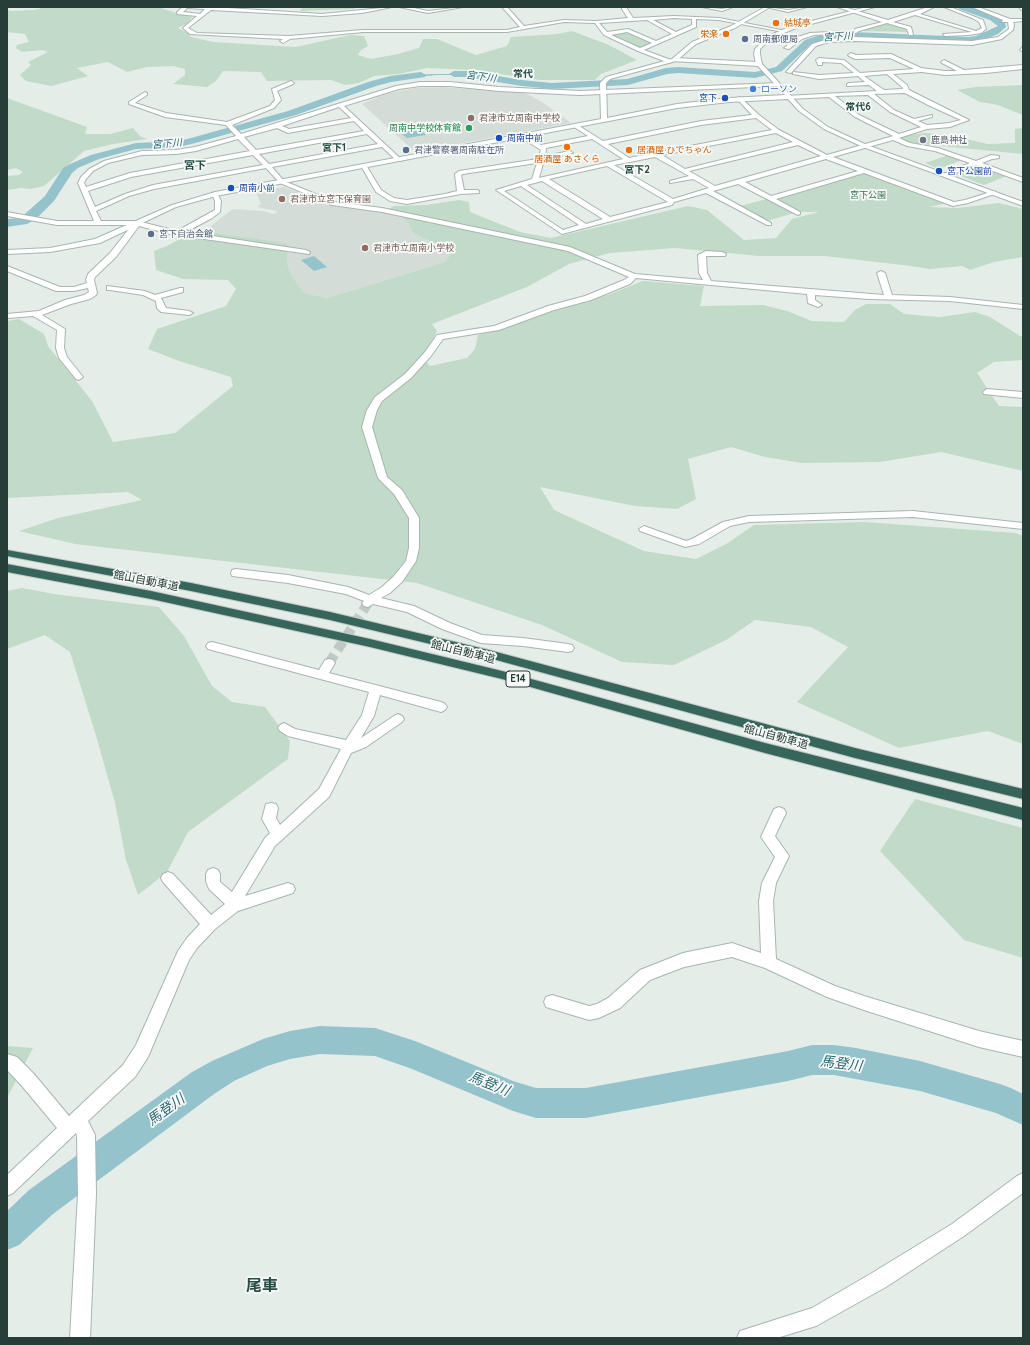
<!DOCTYPE html>
<html>
<head>
<meta charset="utf-8">
<style>
  body { margin:0 }
  #map { position:relative; width:1030px; height:1345px; overflow:hidden; background:#e5ede9; font-family:Quicksand,sans-serif }
  canvas { display:block }
  .frame { position:absolute; inset:0; border:8px solid #273d37; pointer-events:none }
</style>
</head>
<body>
<div id="map">
<canvas width="1030" height="1345"></canvas>
<div class="frame"></div>
</div>
<script>
const ctx = document.querySelector('canvas').getContext('2d');
ctx.lineJoin = 'round';
function paint(path, color) { ctx.fillStyle = color; ctx.fill(path, 'evenodd'); }
const poly = rows => new Path2D(rows.map(r => 'M' + r).join(''));
function stroke(path, color, width, dash) { ctx.strokeStyle = color; ctx.lineWidth = width; ctx.lineCap = dash ? 'butt' : 'round'; ctx.setLineDash(dash || []); ctx.stroke(path); }
function label(font, color, halo, rows, align = 'center') {
  ctx.font = font + ' Quicksand,"Noto Sans JP",sans-serif'; ctx.lineWidth = 3.5; ctx.setLineDash([]); ctx.textBaseline = 'middle'; ctx.strokeStyle = halo; ctx.fillStyle = color; for (const [text, x, y, turn = 0] of rows) {
    ctx.save(); ctx.translate(x, y); ctx.rotate((+turn || 0) * Math.PI / 180); ctx.textAlign = isNaN(turn) ? turn : align; if (halo) ctx.strokeText(text, 0, 0); ctx.fillText(text, 0, 0); ctx.restore();
  }
}
paint(poly([
  [441,87,525,93,542,102,571,123,415,152,362,104,385,94,415,88],
  [284,187,326,204,400,215,409,224,413,233,452,252,445,262,327,298,304,293,291,275,287,263,286,243,204,231,233,209,263,211,272,214,276,213,277,211,257,207,261,204,256,192]
]), '#d4dcd8');
paint(poly([
  [46,7,162,7,163,9,192,17,188,23,178,28,188,33,191,37,213,42,296,47,350,35,364,36,368,46,361,50,358,55,371,59,398,54,419,48,423,39,437,39,476,55,507,46,511,37,557,34,572,31,609,45,637,60,601,74,595,80,540,80,473,70,427,68,399,74,374,76,359,83,345,85,331,80,267,81,261,72,223,71,216,81,207,87,173,84,185,75,185,69,173,66,147,67,127,72,108,62,77,68,88,76,51,86,26,81,20,75,31,65,28,62,48,52,42,50,22,52,16,48,17,45,29,42,25,34,7,32,7,9,10,11,34,10],
  [303,7,356,7,354,9,300,11],
  [887,22,907,28,909,32,864,31,860,30],
  [627,31,653,43,639,48,610,34],
  [1023,85,1023,115,998,105,980,102,957,90,975,87],
  [7,98,87,127,85,134,110,134,133,128,140,136,147,139,113,144,84,151,44,186,30,189,21,188,7,190,7,176,19,175,23,172,16,168,7,170],
  [1023,128,1023,154,910,143,902,139,902,136,925,133,943,134,988,144,1015,143,1015,129],
  [949,155,962,160,939,169,925,163],
  [977,165,1007,176,984,185,955,174],
  [865,173,948,203,929,207,958,208,999,203,1023,209,1023,257,994,262,970,270,962,266,930,269,903,265,824,256,759,256,675,248,610,253,569,264,527,287,432,324,437,331,423,359,430,366,467,358,475,349,478,335,509,323,608,295,643,281,704,286,700,306,763,305,787,311,812,321,844,322,855,310,866,304,890,304,904,314,939,317,975,312,990,317,1020,336,1023,336,1023,360,994,362,977,373,999,406,1023,407,1023,471,941,452,880,462,802,463,765,457,731,447,688,459,696,499,677,509,635,506,540,487,554,510,644,551,696,559,728,543,754,525,865,522,1016,533,1023,536,1023,744,988,731,899,748,797,702,848,647,811,627,755,620,726,640,674,665,622,662,542,625,417,583,75,544,19,531,58,518,142,500,128,492,7,498,7,321,19,319,44,334,48,346,92,401,113,442,175,433,233,386,231,377,179,361,148,349,157,329,226,306,236,289,228,280,183,279,156,270,154,251,167,246,196,230,287,243,287,263,291,275,304,293,327,298,445,262,452,252,413,233,409,224,400,215,388,209,394,206,426,205,459,200,469,202,470,212,520,232,551,238,688,206,707,210,744,240,776,238,792,219,819,212,802,212,779,200,778,198],
  [767,199,794,213,767,221,740,206],
  [22,588,54,594,159,607,184,636,212,686,232,702,265,707,290,741,288,759,188,832,167,872,138,895,126,860,115,803,97,739,70,652,45,635,7,649,7,591],
  [915,799,1023,828,1023,958,964,940,880,851],
  [7,1046,33,1048,7,1098]
]), '#c1dbc8');
paint(poly([
  [430,74,462,74,485,76,482,78,472,78,473,76,466,75,437,75,392,79,390,78],
  [416,127,426,135,407,138,397,130],
  [314,256,327,267,314,271,301,260]
]), '#95c3cb');
paint(poly([
  [958,7,970,7,996,16,1005,23,1006,27,998,34,981,41,969,43,853,38,821,41,811,44,782,71,755,78,678,73,667,74,628,85,552,89,522,86,467,77,454,77,449,74,454,71,467,71,522,80,552,83,627,79,666,68,678,67,755,72,776,67,805,40,820,35,853,32,969,37,976,36,998,26,990,20,959,9,958,7],
  [421,72,426,75,425,77,391,82,376,86,296,115,199,142,179,147,136,149,99,159,78,168,72,173,54,201,36,219,27,224,7,227,7,219,19,218,26,213,45,196,63,168,70,164,91,155,136,143,179,141,191,138,288,111,368,82,390,76,421,72],
  [320,1026,375,1028,415,1041,513,1081,536,1088,586,1088,788,1051,812,1045,834,1045,856,1048,920,1061,1000,1084,1011,1088,1023,1094,1023,1125,996,1113,920,1091,834,1075,812,1075,788,1081,586,1118,536,1118,513,1111,412,1069,375,1056,320,1054,290,1059,267,1066,234,1081,214,1094,53,1214,19,1245,7,1250,7,1211,29,1190,192,1072,212,1061,263,1039,290,1031,320,1026]
]), '#95c3cb');
stroke(poly([
  [329,663,368,603]
]), '#bfcac5', 10, [10, 5.5]);
const street = poly([
  [183,7,212,7,322,14,392,7,362,13,322,16,211,10,188,28,197,33,289,36,363,30,507,30,520,27,502,7,507,7,524,26,564,20,596,21,628,18,622,9,622,7,626,7,633,18,674,16,719,18,786,31,784,32,719,20,696,19,696,27,644,50,671,60,671,62,669,63,638,51,604,35,595,23,564,22,507,32,363,32,290,39,283,43,280,41,283,39,190,34,183,28,197,16,177,14,177,12,183,7],
  [187,8,188,8,205,9,200,14,183,12,187,8],
  [674,18,692,19,692,25,676,32,653,20,674,18],
  [647,20,672,34,656,41,628,29,607,32,599,23,647,20],
  [627,32,652,43,640,48,611,35,627,32],
  [399,7,409,7,428,11,463,7,428,13,399,7],
  [702,7,722,9,733,7,722,11,702,7],
  [766,7,788,10,807,7,788,12,766,7],
  [837,7,844,7,888,20,928,7,934,7,920,14,976,31,982,28,979,22,972,18,944,7,950,7,983,20,986,29,981,33,969,35,945,36,943,34,972,32,915,15,893,22,911,27,913,35,909,35,907,29,887,23,859,31,856,33,854,32,855,29,882,22,837,7],
  [972,7,978,7,1010,19,1023,19,1023,21,1013,22,1014,25,1013,30,1002,39,972,45,854,41,829,42,816,46,791,73,786,72,812,44,829,39,854,37,972,41,998,37,1009,29,1008,22,1002,22,1003,20,972,7],
  [1019,7,1023,7,1023,10,1021,10,1019,7],
  [850,31,852,33,814,35,802,39,789,49,784,48,798,37,810,33,850,31],
  [1023,46,1023,52,1020,50,1023,46],
  [851,53,856,55,891,54,921,68,945,71,957,71,942,63,941,62,944,60,964,70,1023,65,1023,69,986,73,945,75,922,72,893,74,907,85,909,90,969,120,950,127,927,129,899,138,910,143,938,148,976,161,991,155,999,156,999,158,992,159,982,163,1023,178,1023,182,976,165,948,176,944,176,944,174,970,163,935,151,907,146,893,140,833,157,954,202,965,200,994,191,997,193,968,203,953,206,864,173,776,199,800,212,800,214,798,215,738,184,713,191,771,223,771,225,767,225,706,193,674,202,672,205,562,234,496,190,532,179,537,163,463,174,461,175,464,190,477,190,479,191,479,193,461,194,407,204,390,201,376,192,361,166,366,165,381,190,394,198,407,200,445,194,457,191,455,174,459,171,538,159,541,150,520,137,520,135,524,135,541,145,588,136,574,127,574,125,576,124,603,141,701,121,752,115,738,100,738,98,740,97,759,115,779,130,827,155,893,136,855,117,829,97,788,99,785,97,786,96,877,91,869,85,847,86,847,84,849,83,865,82,858,76,819,79,793,74,793,72,819,75,854,73,841,63,822,62,822,65,818,65,816,60,819,58,844,60,860,73,914,69,890,58,855,59,849,56,848,55,851,53],
  [887,74,902,87,903,89,884,90,864,76,887,74],
  [905,93,928,105,961,120,949,123,927,125,918,121,932,117,932,115,914,119,894,110,874,94,905,93],
  [868,95,890,112,921,127,899,134,859,115,835,96,868,95],
  [756,118,772,130,629,158,608,144,701,125,756,118],
  [776,133,793,142,685,169,662,155,776,133],
  [592,139,623,159,539,178,544,160,573,153,570,151,545,156,546,148,592,139],
  [798,145,821,156,715,186,689,171,798,145],
  [655,157,689,176,670,181,670,183,693,179,709,188,673,199,614,165,655,157],
  [826,159,858,171,771,196,745,182,826,159],
  [607,166,668,202,610,217,549,179,607,166],
  [542,181,603,219,586,224,527,185,542,181],
  [521,186,579,225,563,230,504,191,521,186],
  [674,58,759,62,762,64,759,66,672,61,671,60,674,58],
  [291,81,294,83,293,84,277,91,281,100,274,108,232,125,241,134,396,86,420,82,450,82,499,87,580,91,778,83,778,85,776,86,580,95,499,91,450,86,420,86,399,89,344,106,401,159,401,161,397,161,382,147,272,167,284,181,335,202,382,208,570,247,635,274,703,280,699,273,698,255,706,251,722,252,726,254,725,256,706,256,707,273,711,281,884,295,877,273,881,271,885,273,892,295,950,297,1023,305,1023,309,950,301,869,299,815,295,815,300,822,305,818,307,808,303,807,294,636,278,630,284,591,300,554,310,499,330,443,339,431,356,411,378,382,401,377,410,372,427,387,477,402,490,419,518,419,548,416,561,402,582,390,593,381,598,414,606,450,623,482,635,523,638,568,644,572,645,574,648,572,651,568,652,523,646,481,643,442,629,407,612,373,604,368,607,364,606,362,603,364,601,346,594,288,583,232,576,231,573,232,570,236,569,288,575,348,587,369,595,382,587,394,576,406,561,409,548,409,518,394,494,378,478,362,427,367,410,375,397,405,374,425,352,437,335,494,326,548,306,585,296,624,280,629,277,568,251,382,212,332,205,280,183,266,168,154,189,129,196,96,211,101,221,137,221,177,231,215,210,215,201,212,194,215,192,217,193,221,201,220,212,212,218,186,232,306,250,310,252,309,254,170,234,139,226,116,257,95,277,94,280,97,293,96,295,90,299,71,304,42,315,65,329,64,348,67,357,83,377,79,380,76,379,59,358,56,348,57,330,33,316,7,318,7,314,39,311,65,300,84,295,89,292,88,288,74,291,56,291,7,271,7,266,60,287,74,287,87,283,86,280,88,274,110,253,132,225,57,225,7,216,7,212,57,221,94,221,78,183,81,177,89,169,104,161,142,151,176,150,195,147,236,136,226,125,165,117,129,104,129,102,145,92,147,93,147,95,135,103,166,113,227,122,270,106,275,100,272,89,291,81],
  [339,107,351,118,289,129,282,126,339,107],
  [354,121,364,131,256,150,244,137,277,128,288,133,354,121],
  [367,134,378,144,269,164,259,154,367,134],
  [238,139,250,151,130,173,86,187,84,183,86,179,93,171,108,163,142,155,176,154,196,151,238,139],
  [253,155,263,165,153,185,125,194,95,207,88,191,131,177,253,155],
  [107,286,145,291,155,295,180,288,183,288,183,292,161,298,166,308,189,311,193,313,189,315,161,312,157,308,156,301,143,295,110,290,107,290,107,286],
  [987,389,1023,392,1023,398,984,394,983,392,987,389],
  [913,511,1023,523,1023,529,913,517,749,522,730,526,699,544,685,547,640,531,639,529,644,526,686,541,692,539,723,522,749,516,913,511],
  [212,642,319,670,325,660,329,659,333,660,335,663,329,673,441,702,445,704,447,707,445,710,441,712,380,695,374,716,361,738,394,716,398,714,402,716,404,719,402,722,366,747,351,753,329,797,275,846,245,896,288,883,293,885,295,889,293,893,238,911,215,929,197,948,189,960,148,1057,135,1077,88,1121,95,1135,96,1194,90,1338,70,1338,78,1194,77,1136,76,1133,13,1193,7,1196,7,1175,57,1128,22,1086,7,1070,7,1054,17,1057,34,1074,69,1116,123,1065,136,1045,178,951,187,938,200,924,163,882,161,878,163,874,168,872,173,874,211,915,225,904,209,889,206,881,206,874,208,870,213,868,218,870,220,874,220,882,232,892,265,838,270,833,262,819,266,804,271,803,276,804,278,808,276,818,280,825,319,789,341,749,288,736,280,731,278,728,280,725,284,723,295,729,346,740,362,715,369,692,208,649,206,646,208,643,212,642],
  [779,807,784,809,786,813,775,836,789,856,776,883,773,901,776,959,835,986,864,996,979,1031,1023,1041,1023,1057,979,1047,864,1010,827,997,765,968,732,957,684,967,650,980,620,1008,599,1018,589,1020,546,1007,544,1002,546,997,552,995,589,1006,597,1004,608,998,640,970,683,953,732,943,761,953,759,901,762,883,775,857,761,837,774,809,779,807],
  [1023,1173,1023,1193,964,1236,886,1287,816,1326,777,1338,737,1338,740,1331,812,1308,872,1273,952,1224,1017,1176,1023,1173]
]);
const secondary = poly([
  [765,7,770,7,735,28,696,44,676,61,610,79,606,83,607,118,677,104,729,98,785,95,756,64,754,54,755,49,768,36,792,26,867,7,875,7,796,28,772,38,760,49,760,54,762,64,803,109,828,127,867,145,1023,202,1023,206,863,147,824,129,799,111,788,99,729,102,677,108,216,196,176,207,100,243,50,252,7,254,7,250,50,248,95,239,172,205,215,192,601,119,600,83,606,77,672,59,692,42,731,26,765,7]
]);
const highway = poly([
  [7,550,191,583,330,612,489,650,855,748,1023,789,1023,799,855,758,489,658,330,620,191,591,7,556,7,550],
  [7,564,151,591,370,639,502,671,765,743,1023,808,1023,820,765,753,502,679,370,647,151,599,7,572,7,564]
]);
stroke(street, '#a8b5b0', 2);
stroke(secondary, '#a5b7b1', 2);
stroke(highway, '#c3c9c7', 2);
paint(street, '#fff');
paint(secondary, '#fff');
paint(highway, '#36655b');
for (const [x, y, r, color] of [
  [776,23,4,"#e8710a"],
  [726,34,4,"#e8710a"],
  [745,39,4,"#5c6f8a"],
  [753,89,4,"#3f7fe0"],
  [725,98,4,"#1a4fb4"],
  [471,118,4,"#8d6e63"],
  [469,128,4,"#2e9e5b"],
  [499,138,4,"#1a4fb4"],
  [923,140,4,"#6b7280"],
  [567,147,4,"#e8710a"],
  [406,150,4,"#5c6f8a"],
  [629,150,4,"#e8710a"],
  [939,171,4,"#1a4fb4"],
  [231,188,4,"#1a4fb4"],
  [282,199,4,"#8d6e63"],
  [151,234,4,"#5c6f8a"],
  [365,248,4,"#8d6e63"]
]) { const dot = new Path2D(); dot.arc(x, y, r, 0, 2 * Math.PI); ctx.fillStyle = color; ctx.fill(dot); stroke(dot, '#f6f9f8', 1.5); }
label('9px', '#c56008', '#f6f9f8', [
  ["結城亭",784,23],
  ["栄楽",718,34,"right"],
  ["居酒屋 ひでちゃん",637,150],
  ["居酒屋 あさくら",567,159,"center"]
], 'left');
label('9px', '#4e5e75', '#f6f9f8', [
  ["周南郵便局",753,39],
  ["君津警察署周南駐在所",414,150],
  ["宮下自治会館",159,234]
], 'left');
label('9px', '#366cbe', '#f6f9f8', [
  ["ローソン",761,89]
], 'left');
label('9px', '#164399', '#f6f9f8', [
  ["宮下",717,98,"right"],
  ["周南中前",507,138],
  ["宮下公園前",947,171],
  ["周南小前",239,188]
], 'left');
label('9px', '#785e54', '#f6f9f8', [
  ["君津市立周南中学校",479,118],
  ["君津市立宮下保育園",290,199],
  ["君津市立周南小学校",373,248]
], 'left');
label('9px', '#27864d', '#f6f9f8', [
  ["周南中学校体育館",461,128]
], 'right');
label('9px', '#5b616d', '#f6f9f8', [
  ["鹿島神社",931,140]
], 'left');
label('9px', '#356f4b', '#f6f9f8', [
  ["宮下公園",868,195]
]);
label('italic 10px', '#276672', '#f6f9f8', [
  ["宮下川",838,37,-4],
  ["宮下川",481,77,8],
  ["宮下川",167,144,-5]
]);
label('bold 10px', '#254d43', '#f6f9f8', [
  ["常代",523,74],
  ["常代6",858,107],
  ["宮下1",334,148],
  ["宮下2",637,170]
]);
for (const [x, y, w] of [
  [518,679,24]
]) { const box = new Path2D(); box.roundRect(x - w / 2, y - 8, w, 16, 3); ctx.fillStyle = '#f6f9f8'; ctx.fill(box); stroke(box, '#273d37', 1); }
label('bold 10px', '#273d37', null, [
  ["E14",518,679]
]);
label('bold 11px', '#254d43', '#f6f9f8', [
  ["宮下",195,166]
]);
label('11px', '#273d37', '#f6f9f8', [
  ["館山自動車道",146,581,11],
  ["館山自動車道",463,652,14],
  ["館山自動車道",776,737,15]
]);
label('italic 14px', '#276672', '#f6f9f8', [
  ["馬登川",841,1064,7],
  ["馬登川",489,1084,22],
  ["馬登川",166,1110,-36]
]);
label('bold 16px', '#254d43', '#f6f9f8', [
  ["尾車",262,1286]
]);
</script>
</body>
</html>
